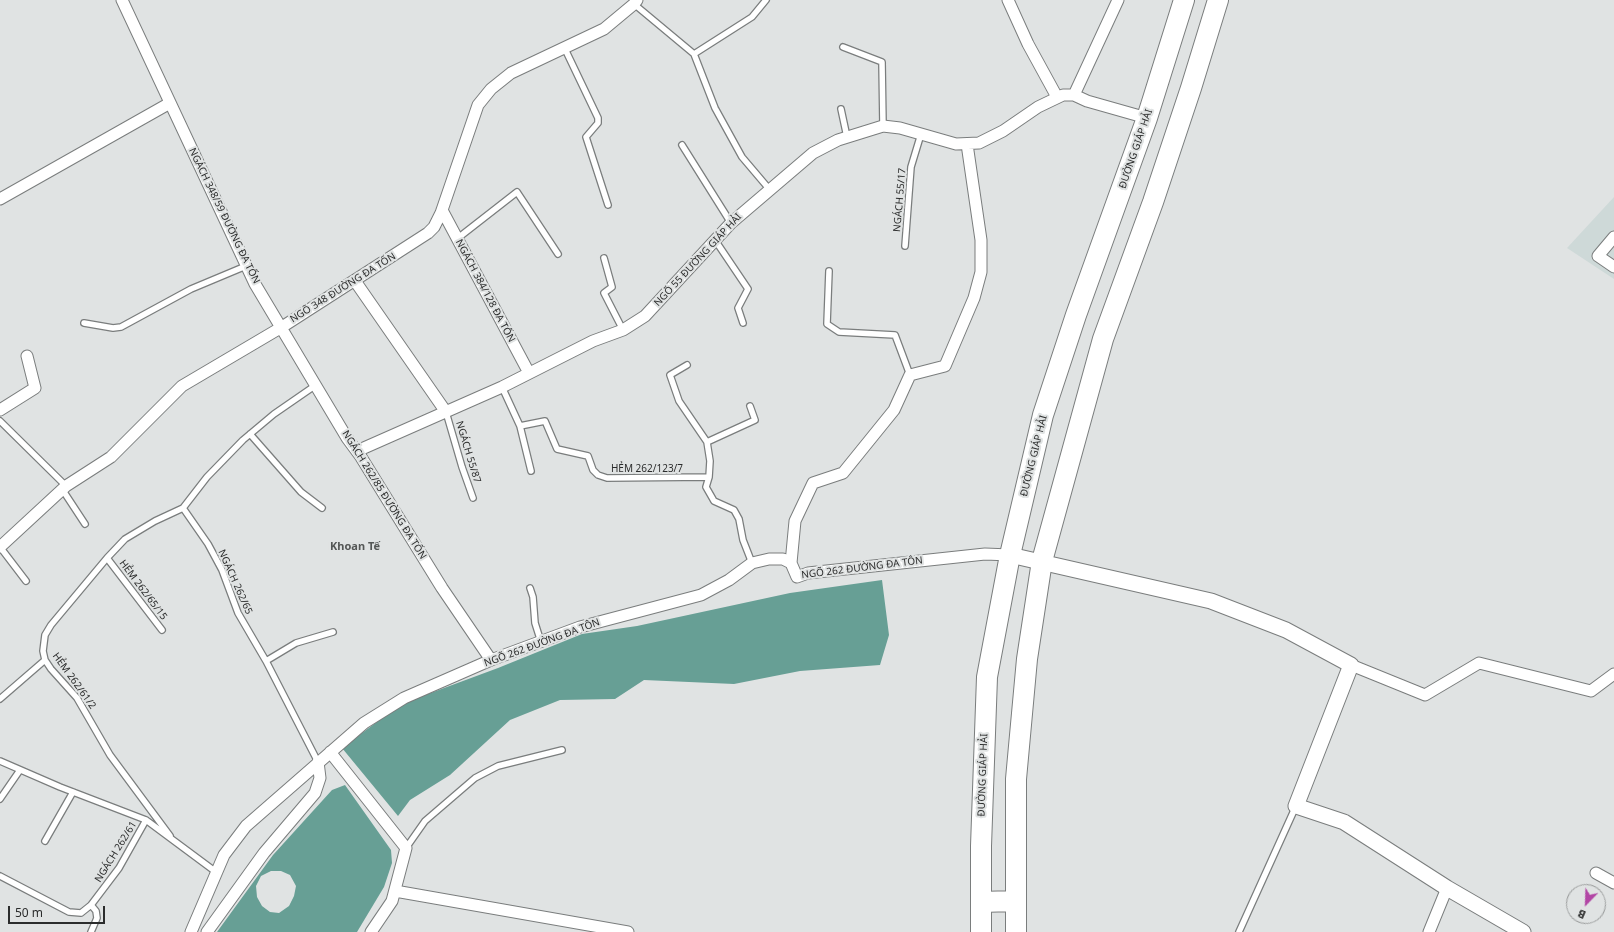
<!DOCTYPE html>
<html>
<head>
<meta charset="utf-8">
<style>
  body { margin:0 }
  #map { position:relative; width:1614px; height:932px; overflow:hidden; background:#e0e3e3; font-family:"Noto Sans",sans-serif }
  canvas { display:block }
  .north { position:absolute; left:1566px; top:884px; width:40px; height:40px; box-sizing:border-box; background:#e0e3e3; border:1px solid #989a9a; border-radius:50%; rotate:203deg; font-size:11px; font-weight:700; line-height:16px; text-align:center; color:#2b2c2c }
  .north::after { content:''; display:block; margin:auto; width:14px; height:18px; background:#b246a5; clip-path:polygon(50% 0,100% 100%,50% 72%,0 100%) }
  .scale { position:absolute; left:8px; top:906px; width:97px; height:18px; box-sizing:border-box; border:2px solid #2b2c2c; border-top:0; padding-left:5px; font-size:12px; line-height:14px; white-space:nowrap; color:#2b2c2c; -webkit-text-stroke:3px #e0e3e3; paint-order:stroke }
</style>
</head>
<body>
<div id="map">
<canvas width="1614" height="932"></canvas>
<div class="north">B</div>
<div class="scale">50 m</div>
</div>
<script>
const ctx = document.querySelector('canvas').getContext('2d');
ctx.lineJoin = 'round';
function paint(path, color) { ctx.fillStyle = color; ctx.fill(path, 'evenodd'); }
const poly = rows => new Path2D(rows.map(r => 'M' + r).join(''));
function stroke(path, color, width, dash) { ctx.strokeStyle = color; ctx.lineWidth = width; ctx.lineCap = dash ? 'butt' : 'round'; ctx.setLineDash(dash || []); ctx.stroke(path); }
function label(font, color, halo, rows, align = 'center') {
  ctx.font = font + ' "Noto Sans",sans-serif'; ctx.lineWidth = 4; ctx.setLineDash([]); ctx.textBaseline = 'middle'; ctx.strokeStyle = halo; ctx.fillStyle = color; for (const [text, x, y, turn = 0] of rows) {
    ctx.save(); ctx.translate(x, y); ctx.rotate((+turn || 0) * Math.PI / 180); ctx.textAlign = isNaN(turn) ? turn : align; if (halo) ctx.strokeText(text, 0, 0); ctx.fillText(text, 0, 0); ctx.restore();
  }
}
paint(poly([
  [1614,197,1614,279,1567,248]
]), '#ced9d8');
paint(poly([
  [882,580,889,635,880,665,800,671,734,684,644,680,615,699,560,700,510,720,450,775,410,800,398,816,342,748,401,704,498,668,582,634,637,626,790,593],
  [345,785,391,850,392,863,384,887,357,932,217,932,273,855,332,790],
  [271,871,281,871,290,875,296,886,294,896,289,906,279,913,270,912,262,906,257,897,256,886,261,876]
]), '#679f95');
const lane = poly([
  [634,4,694,54,715,108,742,157,770,190],
  [843,47,882,62,883,126],
  [565,49,598,118,598,123,586,137,608,205],
  [694,54,752,17,766,0],
  [841,109,847,137],
  [682,145,731,223],
  [458,238,517,192,558,254],
  [715,240,748,289,738,308,743,323],
  [905,246,911,167,921,134],
  [604,258,612,287,604,293,623,330],
  [829,271,827,324,839,332,895,335,910,375],
  [84,323,113,328,121,327,191,289,246,266],
  [687,365,670,375,679,401,707,442,710,461,709,477,706,487,714,501,734,510,739,519,743,540,752,563],
  [316,385,274,414,243,440,207,477,183,508,208,544,222,570,238,613,266,661,318,762],
  [502,387,520,426,531,471],
  [446,412,462,467,473,498],
  [0,421,66,486],
  [520,426,545,421,557,449,588,456,593,470,598,475,607,478,709,477],
  [250,434,301,492,322,508],
  [707,442,755,420,750,406],
  [62,489,85,524],
  [0,547,26,581],
  [107,558,51,625,45,635,43,651,45,660,51,669,77,698,110,755,170,836],
  [530,588,533,597,535,623,541,642],
  [162,630,107,558,125,539,155,521,183,508],
  [266,661,296,643,333,632],
  [0,699,45,660],
  [0,761,60,787,146,820],
  [0,799,20,770],
  [45,841,73,792],
  [406,848,425,821,475,778,498,766,562,750],
  [0,876,69,912,81,913,91,905],
  [91,932,97,918,96,911,91,905,119,868,146,820,216,872],
  [1239,932,1296,806]
]);
const street = poly([
  [122,0,255,284,347,438,361,457,442,588,491,660],
  [1008,0,1028,44,1057,97],
  [1074,95,1118,0],
  [0,199,170,103],
  [442,210,529,373],
  [1614,237,1598,256,1614,267],
  [355,281,446,412],
  [0,410,35,388,27,356],
  [357,451,502,387,593,341,623,330,645,316,731,223,813,153,838,140,883,126,900,128,956,144,979,143,1003,131,1038,107,1063,95,1074,95,1087,101,1147,118],
  [0,547,66,486,111,457,182,386,282,327,428,233,434,227,441,213,478,105,491,89,511,73,604,29,634,4,637,0],
  [791,563,795,521,813,483,843,473,894,410,910,375,945,366,974,298,981,272,981,240,967,144],
  [1351,665,1425,695,1479,663,1591,691,1614,674],
  [330,752,406,848,392,901,371,932],
  [1596,873,1614,883],
  [395,891,628,932],
  [191,932,224,855,246,826,364,723,404,698,491,660,580,627,701,595,729,580,752,563,769,559,783,559,791,563,797,577,808,573,985,554,1010,555],
  [207,932,264,853,315,793,320,778,318,762],
  [1429,932,1447,888]
]);
const secondary = poly([
  [1010,555,1211,601,1286,630,1351,665,1296,806,1344,822,1447,888,1523,932]
]);
const highway = poly([
  [981,902,1015,901],
  [981,932,981,846,987,677,1010,555,1043,415,1076,315,1147,118,1184,0],
  [1016,932,1016,779,1027,659,1042,561,1103,339,1153,202,1191,88,1218,0]
]);
stroke(lane, '#7a7d7d', 8);
stroke(street, '#7a7d7d', 13);
stroke(secondary, '#7a7d7d', 17);
stroke(highway, '#7a7d7d', 22);
stroke(lane, '#fff', 5.5);
stroke(street, '#fff', 11);
stroke(secondary, '#fff', 15);
stroke(highway, '#fff', 20);
label('10px', '#2b2c2c', '#e0e3e3', [
  ["ĐƯỜNG GIÁP HẢI",1136,149,-71],
  ["NGÁCH 55/17",900,200,-85],
  ["NGÁCH 348/59 ĐƯỜNG ĐA TỐN",224,216,64],
  ["NGÕ 55 ĐƯỜNG GIÁP HẢI",698,260,-47],
  ["NGÕ 348 ĐƯỜNG ĐA TỐN",343,288,-32],
  ["NGÁCH 384/128 ĐA TỐN",485,291,62],
  ["NGÁCH 55/87",468,452,73],
  ["ĐƯỜNG GIÁP HẢI",1034,456,-76],
  ["HẺM 262/123/7",647,469],
  ["NGÁCH 262/85 ĐƯỜNG ĐA TỐN",384,495,58],
  ["NGÕ 262 ĐƯỜNG ĐA TÔN",862,568,-7],
  ["NGÁCH 262/65",235,582,66],
  ["HẺM 262/65/15",143,590,53],
  ["NGÕ 262 ĐƯỜNG ĐA TÔN",542,643,-20],
  ["HẺM 262/61/2",74,681,54],
  ["ĐƯỜNG GIÁP HẢI",983,775,-88],
  ["NGÁCH 262/61",116,852,-58]
]);
label('bold 11px', '#545756', '#e0e3e3', [
  ["Khoan Tế",355,547]
]);
</script>
</body>
</html>
